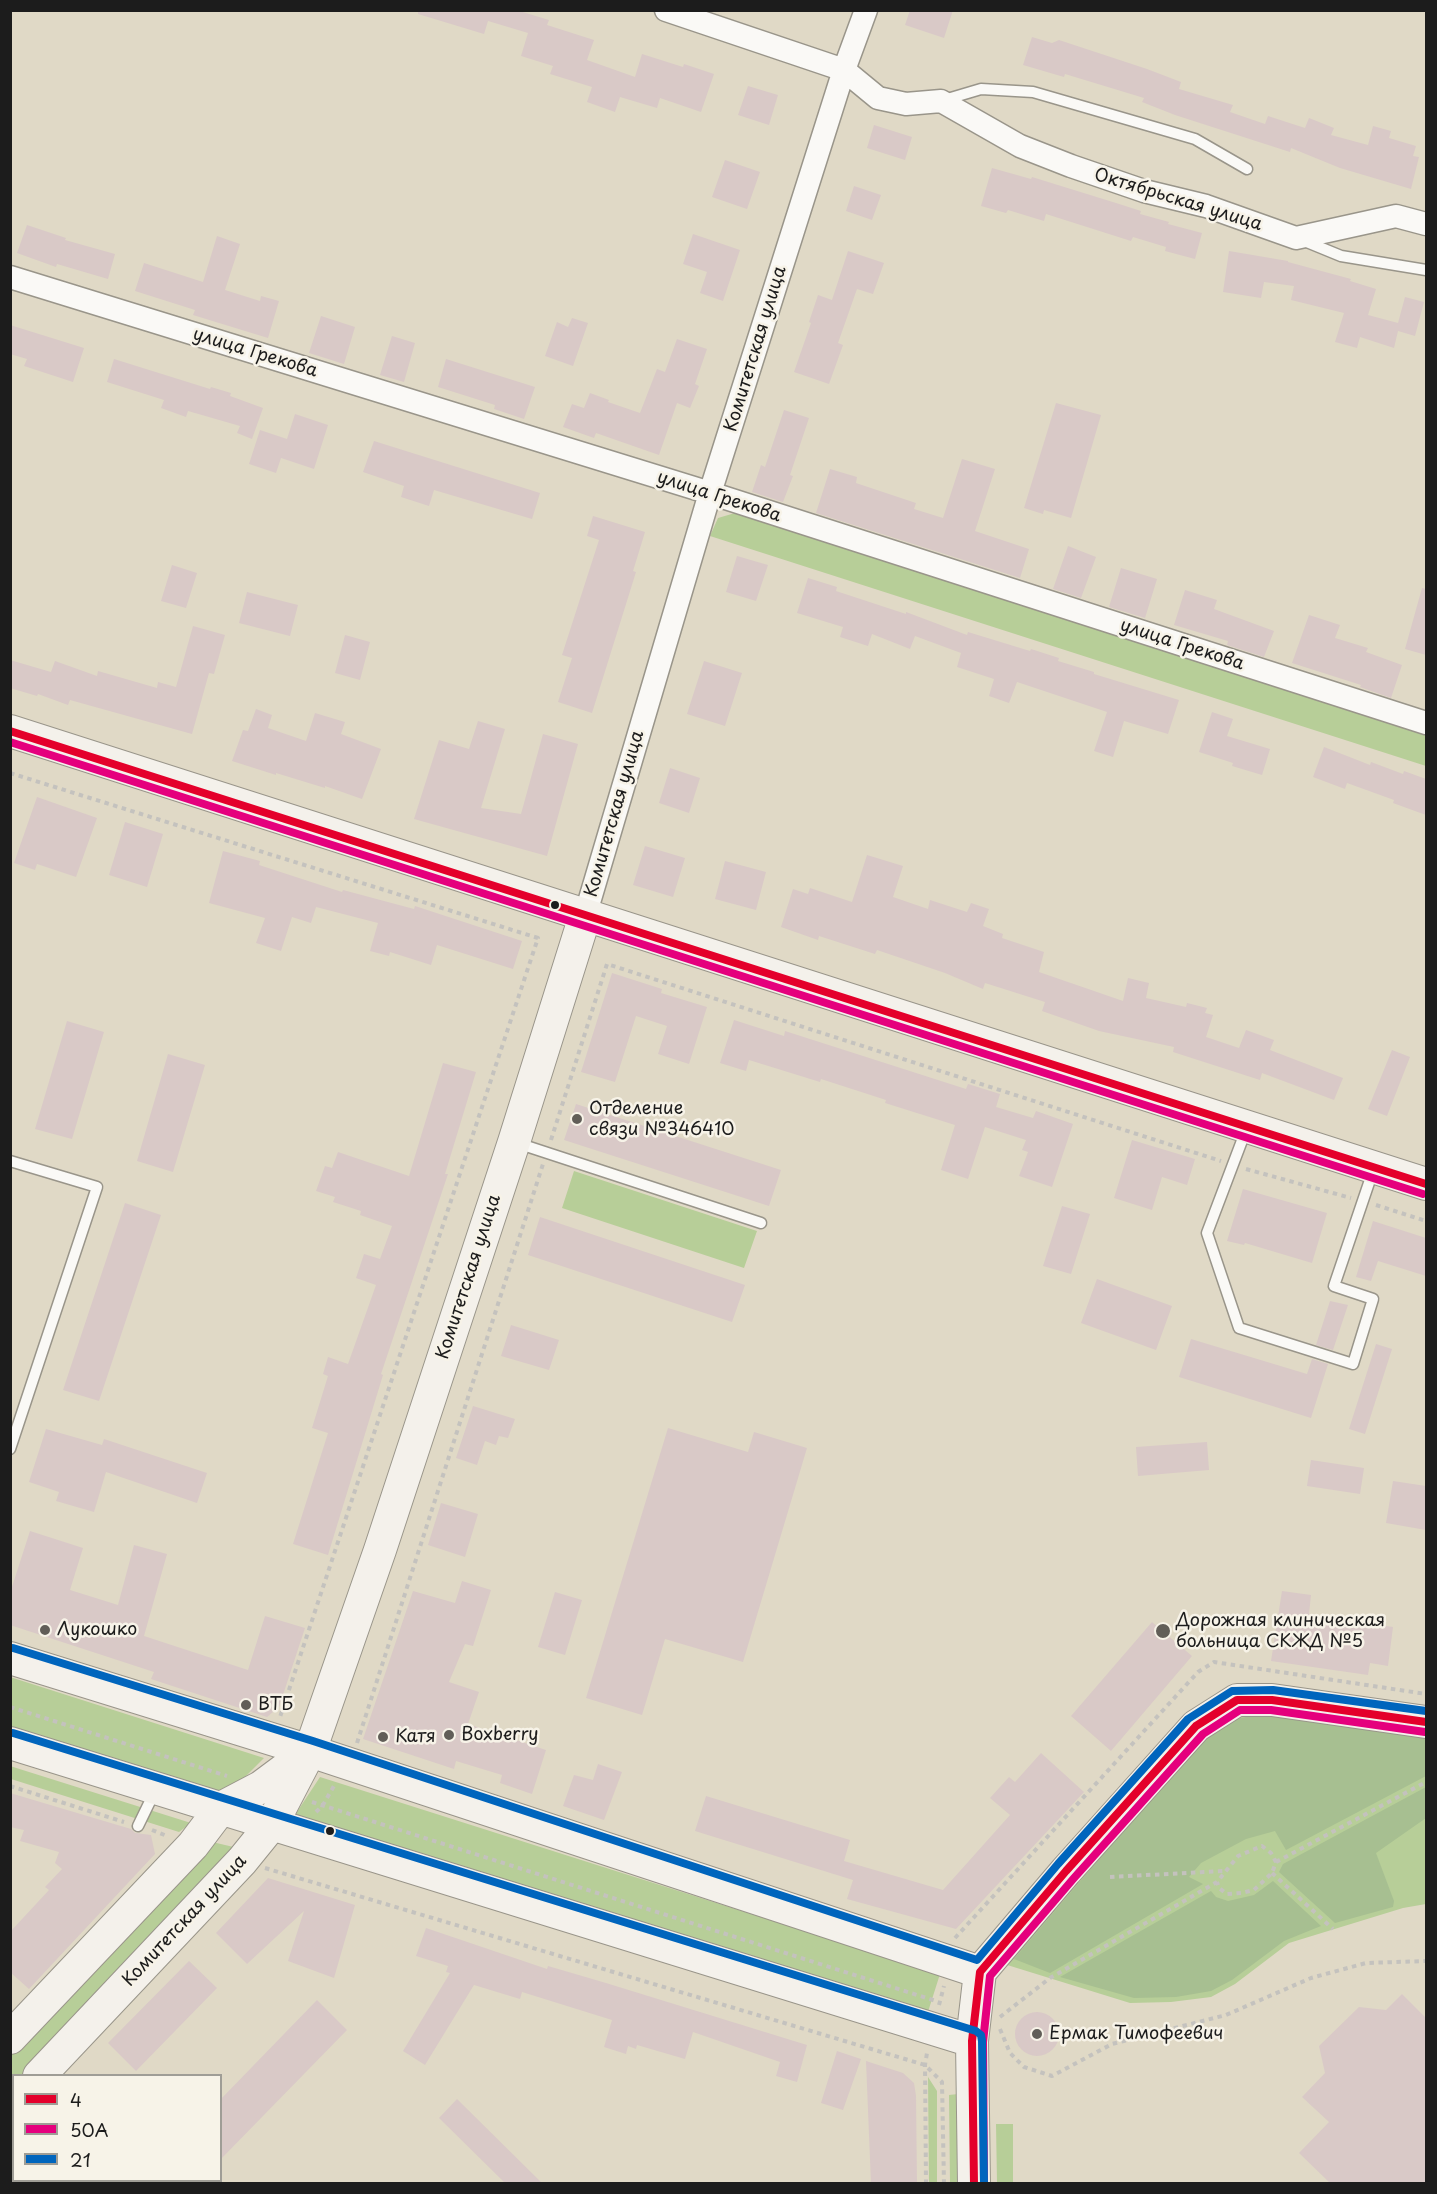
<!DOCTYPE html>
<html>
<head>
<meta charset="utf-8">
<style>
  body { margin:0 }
  #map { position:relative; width:1437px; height:2194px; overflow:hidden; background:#e0d9c6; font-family:"Playpen Sans",sans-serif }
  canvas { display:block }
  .frame { position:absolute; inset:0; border:12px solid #1c1c1c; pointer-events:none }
  .legend { position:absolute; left:12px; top:2074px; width:210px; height:108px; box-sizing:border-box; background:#f7f3e8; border:2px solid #9f9d96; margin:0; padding:8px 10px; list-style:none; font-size:18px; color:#1c1c1c }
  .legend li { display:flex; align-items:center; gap:12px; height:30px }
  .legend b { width:30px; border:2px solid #9f9d96 }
</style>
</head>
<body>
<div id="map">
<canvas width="1437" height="2194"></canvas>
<div class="frame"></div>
<ul class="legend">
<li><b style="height:8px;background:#e4002b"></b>4</li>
<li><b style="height:8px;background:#e5007d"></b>50А</li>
<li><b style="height:8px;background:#0065bd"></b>21</li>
</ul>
</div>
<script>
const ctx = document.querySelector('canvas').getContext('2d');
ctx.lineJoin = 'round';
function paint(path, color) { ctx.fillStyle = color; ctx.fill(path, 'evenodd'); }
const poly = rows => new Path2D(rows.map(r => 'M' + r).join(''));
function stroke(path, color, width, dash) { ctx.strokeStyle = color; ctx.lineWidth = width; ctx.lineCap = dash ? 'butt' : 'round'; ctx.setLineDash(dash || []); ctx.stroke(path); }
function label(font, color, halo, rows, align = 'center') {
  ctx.font = font + ' "Playpen Sans",sans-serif'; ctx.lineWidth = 5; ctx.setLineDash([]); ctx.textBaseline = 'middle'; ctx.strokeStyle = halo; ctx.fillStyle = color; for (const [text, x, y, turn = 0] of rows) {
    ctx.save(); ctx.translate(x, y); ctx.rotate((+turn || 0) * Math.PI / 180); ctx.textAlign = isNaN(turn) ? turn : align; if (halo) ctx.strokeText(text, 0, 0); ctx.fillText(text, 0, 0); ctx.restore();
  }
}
paint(poly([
  [735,513,1426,733,1426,766,710,536,718,518],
  [574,1171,757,1231,744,1268,562,1208],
  [10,1677,264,1758,216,1806,11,1742],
  [1247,1712,1426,1734,1426,1904,1403,1908,1289,1943,1235,1984,1211,1997,1171,2002,1130,2003,1004,1964,1178,1759],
  [10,1766,191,1823,179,1832,11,1779],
  [320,1777,940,1974,927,2015,291,1821],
  [208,1841,242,1849,29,2075,14,2076,13,2092,11,2095,11,2049],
  [928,2077,937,2091,937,2183,929,2183],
  [958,2094,961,2152,957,2183,950,2183,949,2095],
  [996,2124,1013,2124,1013,2183,997,2183]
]), '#b7ce98');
paint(poly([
  [1256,1715,1289,1716,1426,1738,1426,1776,1286,1850,1275,1831,1246,1839,1201,1863,1189,1877,1203,1884,1050,1973,1014,1959,1191,1751,1213,1731,1231,1720],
  [1426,1787,1426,1818,1376,1853,1394,1901,1393,1907,1335,1923,1279,1872,1283,1864],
  [1273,1881,1321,1926,1284,1941,1232,1980,1211,1991,1176,1997,1134,1998,1060,1977,1211,1891,1216,1897,1228,1901,1254,1895]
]), '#a7bf91');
paint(poly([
  [418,10,516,10,549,20,547,25,594,40,587,60,635,77,642,54,683,67,684,64,714,74,701,112,660,98,657,108,620,97,615,112,587,102,592,87,550,74,553,66,521,56,528,33,488,21,484,34,418,14],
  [910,10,953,10,944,38,905,25],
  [1032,37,1052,43,1059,40,1147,69,1181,82,1179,89,1233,105,1230,112,1265,124,1268,116,1305,128,1309,118,1334,128,1331,135,1368,145,1373,126,1391,131,1389,138,1416,146,1413,156,1419,157,1411,189,1340,168,1291,148,1290,152,1175,115,1142,102,1144,98,1065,74,1064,77,1023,65],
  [748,86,778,95,769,125,738,115],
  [874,125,912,137,905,160,867,148],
  [725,160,760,172,747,209,712,197],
  [992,168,1031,179,1032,177,1116,203,1141,211,1140,214,1169,222,1168,224,1202,233,1195,259,1165,251,1166,247,1133,237,1131,241,1046,214,1044,221,1008,210,1006,213,981,206],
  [854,186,881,195,872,220,846,211],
  [27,225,66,238,65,240,115,254,108,279,57,264,56,267,17,253],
  [693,234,740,250,723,301,700,293,707,272,683,264],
  [217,236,240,244,225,290,260,301,261,296,279,301,268,338,193,315,195,310,135,291,144,263,203,282],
  [848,251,884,263,873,294,857,289,838,343,843,345,829,384,794,372,811,323,809,322,818,295,832,300],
  [1229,251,1288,261,1288,262,1351,279,1350,281,1376,289,1368,315,1398,323,1405,297,1424,302,1415,336,1398,331,1394,348,1360,337,1357,348,1335,342,1344,313,1291,300,1294,286,1264,282,1261,298,1223,292],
  [321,316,355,327,344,364,309,353],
  [572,318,588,323,573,366,545,356,557,322,568,327],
  [10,325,84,348,73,382,24,366,27,359,10,354],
  [392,336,415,343,404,382,380,375],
  [677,339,707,349,695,384,699,386,690,408,677,403,659,455,596,433,594,438,563,427,572,404,584,408,590,393,609,400,608,402,640,413,657,369,665,372],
  [114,359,210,389,211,387,231,393,230,396,263,408,252,439,237,433,240,426,188,411,186,417,161,408,164,400,107,382],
  [446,359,535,387,524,419,494,409,495,405,438,387],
  [1056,403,1101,415,1071,518,1044,510,1043,514,1024,508],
  [784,410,809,418,790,475,793,476,783,502,752,492,761,465,765,467],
  [295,414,328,425,314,469,281,458,276,473,249,464,260,430,287,439],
  [374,441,540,493,532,519,434,490,429,506,401,497,404,486,363,472],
  [962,459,995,469,975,531,1029,549,1020,578,816,513,830,469,857,477,856,483,916,503,914,509,943,518],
  [593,516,645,532,633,571,636,572,592,713,558,702,572,658,562,655,599,540,587,536],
  [1068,546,1096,557,1081,598,1053,589],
  [737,556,768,565,756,601,726,592],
  [172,565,197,573,186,608,161,601],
  [1121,568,1157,579,1145,618,1109,607],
  [808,578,837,587,836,591,906,614,906,612,967,635,968,632,1030,651,1031,649,1059,658,1058,661,1094,672,1094,674,1179,700,1168,734,1124,721,1113,757,1094,751,1107,712,1017,682,1009,703,989,696,994,679,957,667,961,653,915,636,910,649,872,634,868,646,840,637,843,627,797,613],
  [1422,588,1426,589,1426,655,1405,649],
  [1185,590,1217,600,1214,609,1274,631,1264,657,1227,645,1228,641,1174,625],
  [247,592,298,605,290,636,239,623],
  [1309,615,1340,625,1335,638,1368,648,1366,652,1402,665,1391,698,1360,687,1361,685,1292,663],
  [193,626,225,635,214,674,209,673,192,734,70,700,68,705,38,694,37,696,10,688,10,660,51,672,55,661,97,676,98,671,157,688,158,682,176,687],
  [345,635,370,642,360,680,335,673],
  [704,661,742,673,725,726,687,714],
  [256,709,272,715,268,728,306,741,315,713,345,722,341,734,381,749,362,799,325,786,325,788,276,773,276,775,232,761,243,730,248,731],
  [1212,712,1233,719,1227,736,1270,749,1262,775,1232,766,1233,763,1199,752],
  [478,721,505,729,481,808,521,814,543,734,578,744,547,856,414,819,439,740,469,749],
  [1324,747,1370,765,1371,762,1403,774,1404,771,1426,779,1426,815,1393,803,1394,800,1347,783,1345,789,1313,777],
  [670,768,700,778,689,813,659,803],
  [37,797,97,818,76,877,37,864,35,870,14,863],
  [125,822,163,834,147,887,109,875],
  [645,846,685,858,673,897,633,885],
  [223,851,260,861,259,865,342,892,343,890,414,909,415,906,522,941,513,969,437,945,431,965,390,952,389,956,370,951,378,923,316,907,311,923,292,917,281,951,256,943,265,918,209,903],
  [867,855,903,866,893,897,928,909,930,900,967,912,971,903,989,909,983,926,1003,934,1002,938,1044,952,1039,972,1123,1001,1128,978,1149,983,1146,998,1186,1007,1187,1003,1207,1008,1205,1013,1213,1015,1206,1037,1239,1048,1246,1030,1274,1040,1270,1050,1343,1078,1334,1100,1262,1073,1260,1080,1173,1052,1174,1047,1099,1031,1042,1011,1045,1002,985,983,983,989,945,973,877,950,875,954,819,936,818,940,781,927,793,889,808,894,810,888,852,902],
  [725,861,766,872,756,910,715,899],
  [612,973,662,989,661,993,707,1007,689,1064,658,1054,667,1026,636,1016,615,1082,581,1072],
  [734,1020,784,1036,785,1031,966,1089,968,1084,1000,1094,996,1107,1033,1118,1036,1111,1073,1124,1052,1187,1019,1176,1028,1152,1022,1150,1026,1140,985,1127,968,1179,941,1170,955,1125,885,1103,886,1100,821,1079,820,1082,749,1060,746,1071,720,1063],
  [67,1021,104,1032,72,1139,35,1129],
  [1392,1050,1410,1057,1387,1116,1368,1109],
  [168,1054,205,1065,173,1172,137,1161],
  [443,1063,476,1072,445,1174,448,1174,381,1374,383,1375,328,1555,293,1544,328,1433,312,1428,328,1376,323,1374,328,1357,348,1364,376,1285,356,1278,364,1254,380,1259,392,1226,360,1215,361,1211,333,1202,335,1197,316,1191,325,1166,332,1168,338,1152,409,1176],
  [576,1104,781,1170,769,1206,564,1140],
  [1132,1140,1195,1159,1187,1185,1162,1177,1152,1210,1114,1198],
  [1243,1189,1327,1213,1312,1263,1245,1243,1244,1245,1227,1241],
  [125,1203,161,1215,99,1401,63,1390],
  [1062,1206,1090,1214,1071,1274,1043,1266],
  [540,1217,745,1285,732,1322,528,1255],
  [1373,1221,1426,1238,1426,1276,1378,1261,1371,1281,1356,1277],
  [1097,1279,1172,1306,1156,1350,1081,1323],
  [1330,1301,1348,1305,1333,1350,1316,1345],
  [511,1325,559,1340,549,1370,501,1356],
  [1191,1339,1307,1374,1312,1359,1328,1364,1311,1418,1179,1377],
  [1376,1344,1392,1349,1365,1434,1349,1429],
  [473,1406,515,1419,508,1438,499,1436,496,1445,485,1441,477,1465,456,1458],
  [668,1428,748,1452,754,1432,807,1448,743,1662,665,1639,642,1715,586,1698],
  [46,1429,102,1445,104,1439,207,1473,197,1503,106,1472,94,1512,56,1501,59,1492,29,1482],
  [1207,1442,1209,1470,1138,1476,1136,1447],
  [1311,1460,1364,1468,1360,1494,1307,1486],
  [1393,1481,1426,1486,1426,1530,1386,1523],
  [441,1503,478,1514,465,1557,428,1545],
  [30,1531,83,1548,70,1590,118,1605,134,1545,167,1554,144,1636,248,1670,265,1616,305,1628,279,1707,267,1717,151,1679,154,1672,10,1625,10,1593],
  [462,1581,491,1590,473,1646,465,1644,449,1682,479,1692,468,1724,546,1750,532,1794,500,1783,502,1775,456,1761,454,1769,363,1739,413,1591,455,1603],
  [1282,1591,1311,1595,1309,1614,1393,1627,1388,1666,1370,1663,1368,1675,1271,1661],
  [555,1592,582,1600,565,1655,538,1647],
  [1152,1622,1192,1656,1111,1751,1071,1716],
  [1041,1753,1084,1792,956,1929,847,1899,853,1880,695,1831,706,1796,850,1840,844,1861,943,1890,1010,1815,990,1798,1009,1777,1015,1782],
  [598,1764,622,1772,604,1820,563,1806,574,1775,593,1780],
  [10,1793,131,1829,135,1833,151,1835,155,1854,29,1989,10,1972,10,1932,49,1890,45,1887,62,1869,55,1863,59,1852,20,1841,24,1830,10,1827],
  [268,1878,355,1905,334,1978,288,1961,304,1911,247,1964,216,1933],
  [426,1928,547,1969,548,1966,606,1983,807,2045,797,2082,776,2076,780,2062,693,2032,685,2059,637,2045,636,2049,628,2046,626,2054,604,2047,612,2020,522,1992,520,1999,474,1985,425,2065,403,2051,450,1973,446,1972,448,1966,416,1956],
  [189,1961,217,1988,136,2071,108,2043],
  [1402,1994,1426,2018,1426,2184,1331,2184,1299,2153,1329,2122,1302,2097,1325,2073,1319,2046,1359,2007,1386,2010],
  [317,2000,347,2030,220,2160,220,2100],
  '1015 2034a22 22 0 1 1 44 0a22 22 0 1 1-44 0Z',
  [837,2051,861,2059,843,2110,821,2103],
  [866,2061,903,2073,914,2083,916,2096,917,2184,871,2184],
  [457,2099,543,2184,506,2184,439,2118]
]), '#d9c9c7');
const lane = poly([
  [944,100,981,89,1033,92,1195,139,1247,169],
  [1302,240,1341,256,1426,270],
  [1246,1130,1207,1233,1239,1328,1353,1364,1373,1299,1334,1286,1373,1171],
  [517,1143,761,1223],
  [10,1161,97,1187,10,1449],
  [138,1826,155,1791]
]);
const street = poly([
  [666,10,844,70,878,98,906,104,941,101,1020,146,1071,166,1144,191,1206,206,1296,238,1396,216,1426,224],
  [10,277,710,493,1426,723],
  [585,916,710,493,844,70,866,10]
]);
const secondary = poly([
  [10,731,1426,1184],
  [10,1658,310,1751,980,1972],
  [10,1743,972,2041],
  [10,2038,193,1845,221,1808,261,1787,304,1755],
  [39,2076,242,1861,272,1824,310,1751,380,1550,514,1142,585,916],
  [10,2106,14,2102],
  [974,2184,972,2041,980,1972,1066,1871,1196,1726,1237,1700,1272,1700,1426,1722]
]);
stroke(lane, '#99958a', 13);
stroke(street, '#99958a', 25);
stroke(secondary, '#99958a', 34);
stroke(poly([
  [10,773,538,938,280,1717],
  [551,1140,607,964,1221,1161],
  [1246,1169,1351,1198],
  [1376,1205,1426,1221],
  [10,1707,227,1776],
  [357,1743,543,1164],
  [10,1786,124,1822],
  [312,1802,936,2001],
  [316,1812,323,1805,335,1784],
  [152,1830,167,1836],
  [1276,1862,1426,1782],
  [265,1868,925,2065,942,2082,944,2184],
  [1272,1873,1333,1929],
  [1110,1877,1224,1871],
  [955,1938,1198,1672,1214,1662,1426,1694],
  [939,2005,944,1986],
  [1000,2017,1050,1978,1217,1882,1238,1856,1262,1846,1271,1853,1276,1862,1272,1873,1254,1890,1241,1893,1227,1894,1219,1888,1217,1882],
  [1000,2029,1010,2053,1024,2067,1052,2076,1112,2044,1226,2015,1311,1978,1366,1963,1426,1961],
  [926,2184,925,2065,927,2053]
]), '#c4c2be', 4, [4.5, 4.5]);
stroke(lane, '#faf9f6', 10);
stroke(street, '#faf9f6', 22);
stroke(secondary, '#f4f1eb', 32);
stroke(poly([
  [10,731,1426,1184],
  [974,2184,972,2041,980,1972,1066,1871,1196,1726,1237,1700,1272,1700,1426,1722]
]), '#e4002b', 8);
stroke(poly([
  [10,742,1423,1194],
  [984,2184,983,2042,990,1976,1074,1878,1203,1734,1240,1710,1271,1710,1425,1732]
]), '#e5007d', 8);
stroke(poly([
  [13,1648,313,1741,977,1960,1058,1864,1188,1719,1232,1691,1273,1690,1426,1711],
  [13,1733,976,2031,981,2035,982,2041,984,2184]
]), '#0065bd', 8);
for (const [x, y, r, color] of [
  [555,905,5,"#1c1c1c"],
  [577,1119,6,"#615e58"],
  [45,1630,6,"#615e58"],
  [1163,1631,8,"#615e58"],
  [246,1705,6,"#615e58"],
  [449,1735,6,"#615e58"],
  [383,1737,6,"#615e58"],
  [330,1831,5,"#1c1c1c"],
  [1037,2034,6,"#615e58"]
]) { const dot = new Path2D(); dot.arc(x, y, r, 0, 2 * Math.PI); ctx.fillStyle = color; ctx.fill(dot); stroke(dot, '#f7f3e8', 2); }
label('18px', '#1c1c1c', '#f7f3e8', [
  ["Октябрьская улица",1178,200,17],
  ["Комитетская улица",756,349,-73],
  ["улица Грекова",255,353,17],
  ["улица Грекова",719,497,18],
  ["улица Грекова",1182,645,18],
  ["Комитетская улица",615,814,-74],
  ["Комитетская улица",469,1277,-72],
  ["Комитетская улица",185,1921,-47]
]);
label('18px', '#1c1c1c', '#f7f3e8', [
  ["Отделение",589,1109],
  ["связи №346410",589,1130],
  ["Дорожная клиническая",1176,1621],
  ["больница СКЖД №5",1176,1642],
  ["Лукошко",57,1630],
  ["ВТБ",258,1705],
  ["Boxberry",461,1735],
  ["Катя",395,1737],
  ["Ермак Тимофеевич",1049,2034]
], 'left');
</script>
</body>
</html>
